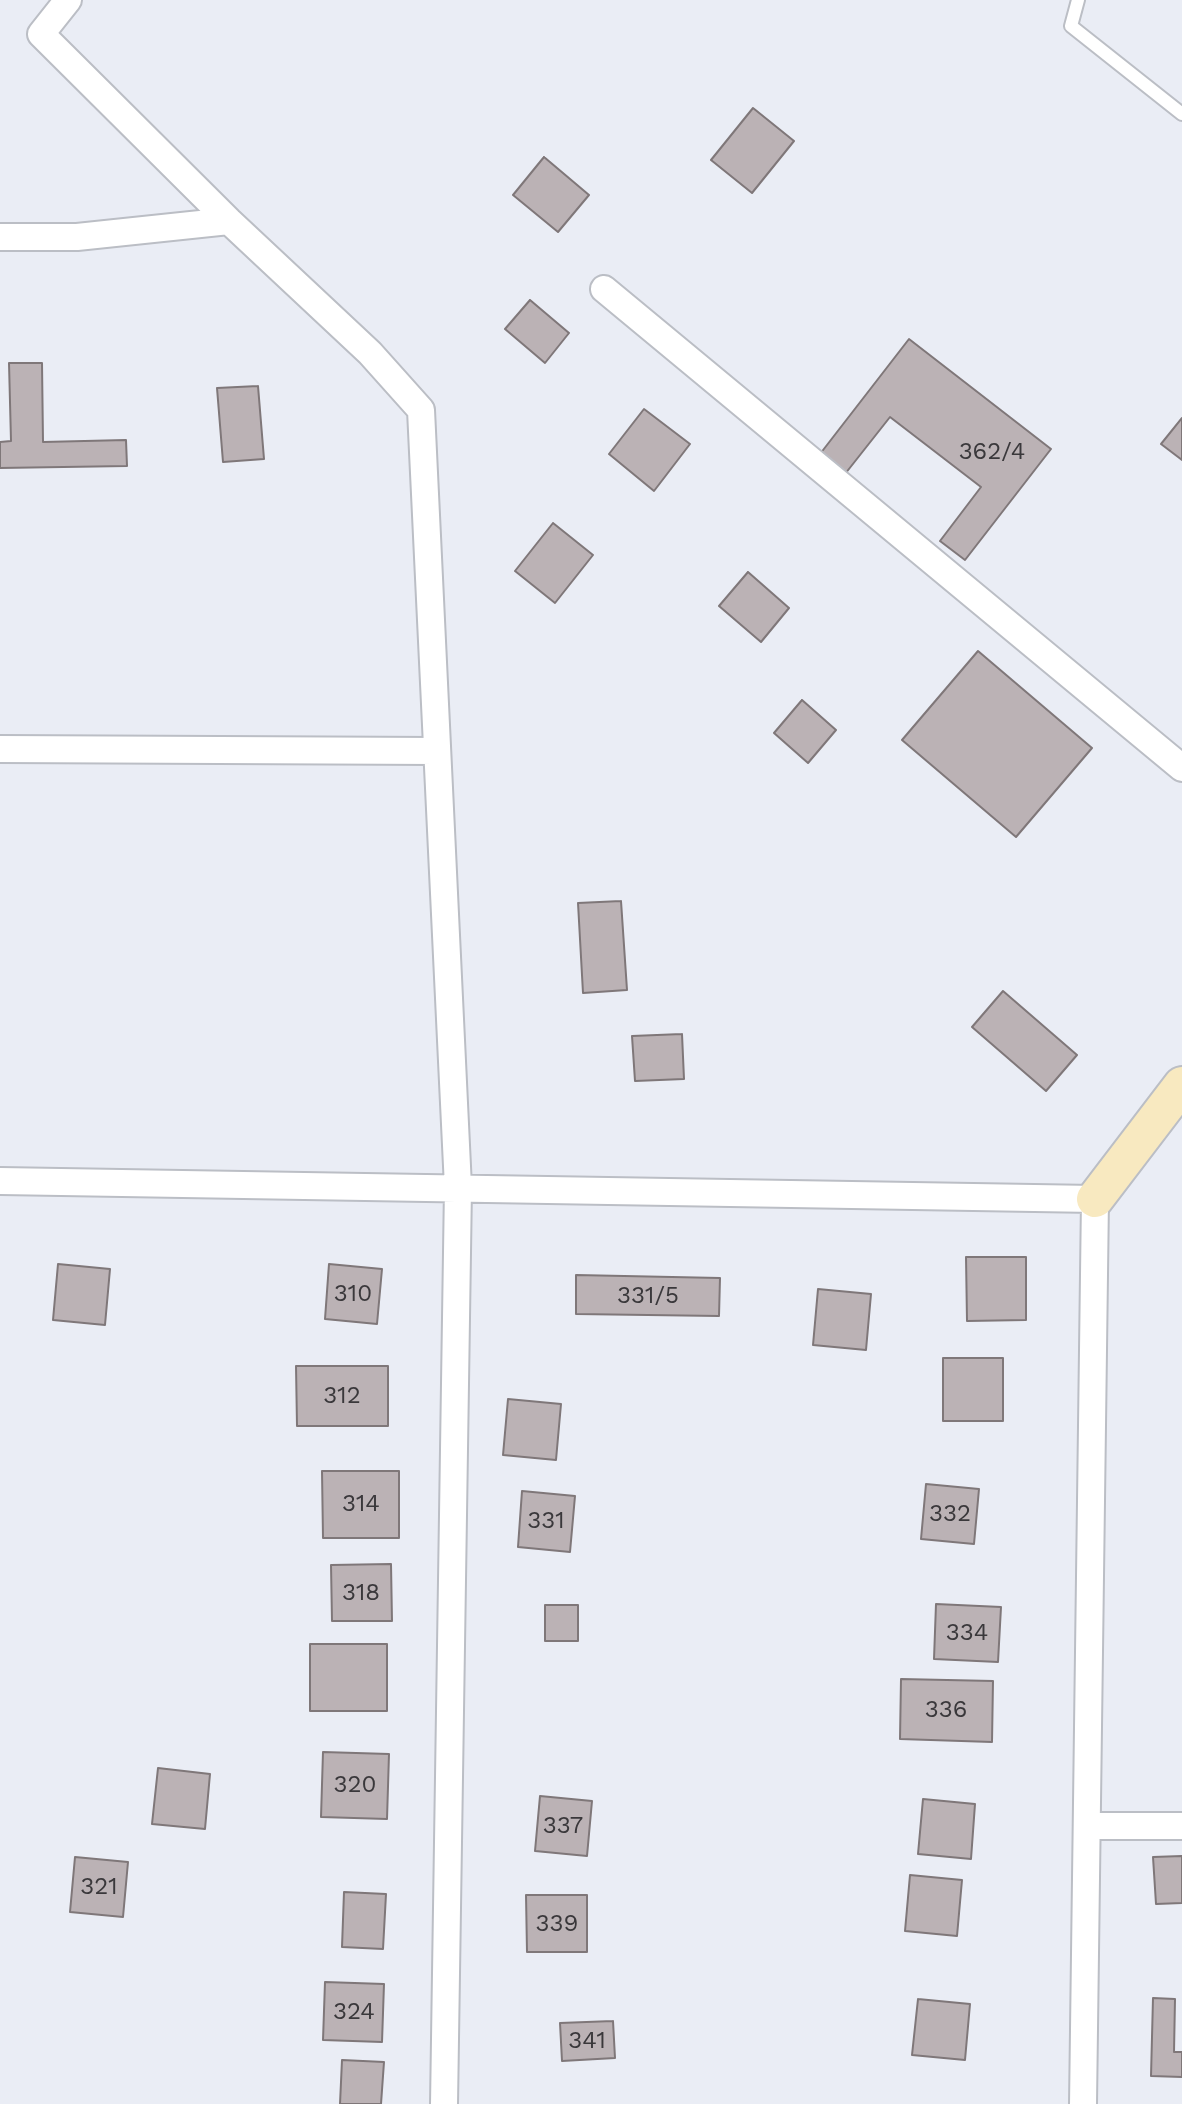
<!DOCTYPE html>
<html>
<head>
<meta charset="utf-8">
<style>
  body { margin:0 }
  canvas { display:block; background:#eaedf5 }
</style>
</head>
<body>
<canvas width="1182" height="2104"></canvas>
<script>
const ctx = document.querySelector('canvas').getContext('2d');
ctx.lineJoin = 'round';
function paint(path, color) { ctx.fillStyle = color; ctx.fill(path, 'evenodd'); }
const poly = rows => new Path2D(rows.map(r => 'M' + r).join(''));
function stroke(path, color, width, dash) { ctx.strokeStyle = color; ctx.lineWidth = width; ctx.lineCap = dash ? 'butt' : 'round'; ctx.setLineDash(dash || []); ctx.stroke(path); }
function label(font, color, halo, rows, align = 'center') {
  ctx.font = font + ' "Work Sans",sans-serif'; ctx.lineWidth = 7; ctx.setLineDash([]); ctx.textBaseline = 'middle'; ctx.strokeStyle = halo; ctx.fillStyle = color; for (const [text, x, y, turn = 0] of rows) {
    ctx.save(); ctx.translate(x, y); ctx.rotate((+turn || 0) * Math.PI / 180); ctx.textAlign = isNaN(turn) ? turn : align; if (halo) ctx.strokeText(text, 0, 0); ctx.fillText(text, 0, 0); ctx.restore();
  }
}
const building = poly([
  [753,108,794,141,752,193,711,160,753,108],
  [544,157,589,195,558,232,513,195,544,157],
  [530,300,569,333,545,363,505,329,530,300],
  [909,339,1051,449,965,560,940,541,981,487,890,417,845,474,820,454,909,339],
  [9,363,42,363,43,442,126,440,127,466,0,468,0,442,11,441,9,363],
  [258,386,264,459,223,462,217,388,258,386],
  [644,409,690,444,654,491,609,454,644,409],
  [1182,418,1182,460,1161,444,1182,418],
  [553,523,593,555,555,603,515,571,553,523],
  [748,572,789,608,761,642,719,606,748,572],
  [978,651,1092,748,1016,837,902,740,978,651],
  [802,700,836,730,808,763,774,733,802,700],
  [621,901,627,990,583,993,578,903,621,901],
  [1003,991,1077,1055,1046,1091,972,1027,1003,991],
  [682,1034,684,1079,635,1081,632,1036,682,1034],
  [966,1257,1026,1257,1026,1320,967,1321,966,1257],
  [58,1264,110,1269,105,1325,53,1320,58,1264],
  [329,1264,382,1269,377,1324,325,1319,329,1264],
  [576,1275,720,1278,719,1316,576,1314,576,1275],
  [818,1289,871,1294,866,1350,813,1345,818,1289],
  [943,1358,1003,1358,1003,1421,943,1421,943,1358],
  [296,1366,388,1366,388,1426,297,1426,296,1366],
  [508,1399,561,1404,556,1460,503,1455,508,1399],
  [322,1471,399,1471,399,1538,323,1538,322,1471],
  [926,1484,979,1489,974,1544,921,1539,926,1484],
  [522,1491,575,1496,570,1552,518,1547,522,1491],
  [391,1564,392,1621,332,1621,331,1565,391,1564],
  [936,1604,1001,1607,998,1662,934,1659,936,1604],
  [545,1605,578,1605,578,1641,545,1641,545,1605],
  [310,1644,387,1644,387,1711,310,1711,310,1644],
  [901,1679,993,1681,992,1742,900,1739,901,1679],
  [323,1752,389,1754,387,1819,321,1817,323,1752],
  [158,1768,210,1774,205,1829,152,1824,158,1768],
  [540,1796,592,1801,587,1856,535,1851,540,1796],
  [923,1799,975,1804,971,1859,918,1854,923,1799],
  [1182,1856,1182,1903,1156,1904,1153,1857,1182,1856],
  [75,1857,128,1862,123,1917,70,1912,75,1857],
  [910,1875,962,1880,957,1936,905,1931,910,1875],
  [344,1892,386,1894,383,1949,342,1947,344,1892],
  [526,1895,587,1895,587,1952,527,1952,526,1895],
  [325,1982,384,1984,382,2042,323,2040,325,1982],
  [1153,1998,1175,1999,1174,2052,1182,2052,1182,2077,1151,2076,1153,1998],
  [918,1999,970,2004,965,2060,912,2055,918,1999],
  [613,2021,615,2058,562,2061,560,2023,613,2021],
  [342,2060,384,2062,381,2104,340,2104,342,2060]
]);
paint(building, '#bbb2b5');
stroke(building, '#7f7779', 2);
const lane = poly([
  [1078,0,1071,26,1182,114]
]);
const street = poly([
  [68,0,41,34,229,221,370,353,421,410,458,1187,444,2104],
  [0,237,77,237,229,221],
  [604,289,1182,768],
  [0,749,437,751],
  [0,1181,1095,1199,1083,2104],
  [1087,1826,1182,1826]
]);
const secondary = poly([
  [1095,1199,1182,1085]
]);
stroke(lane, '#bbbec5', 16);
stroke(street, '#bbbec5', 30);
stroke(secondary, '#bbbec5', 40);
stroke(lane, '#fff', 12);
stroke(street, '#fff', 26);
stroke(secondary, '#f8e9c0', 36);
label('24px', '#3a383b', null, [
  ["362/4",992,452],
  ["310",353,1294],
  ["331/5",648,1296],
  ["312",342,1396],
  ["314",361,1504],
  ["332",950,1514],
  ["331",546,1521],
  ["318",361,1593],
  ["334",967,1633],
  ["336",946,1710],
  ["320",355,1785],
  ["337",563,1826],
  ["321",99,1887],
  ["339",557,1924],
  ["324",354,2012],
  ["341",587,2041]
]);
</script>
</body>
</html>
